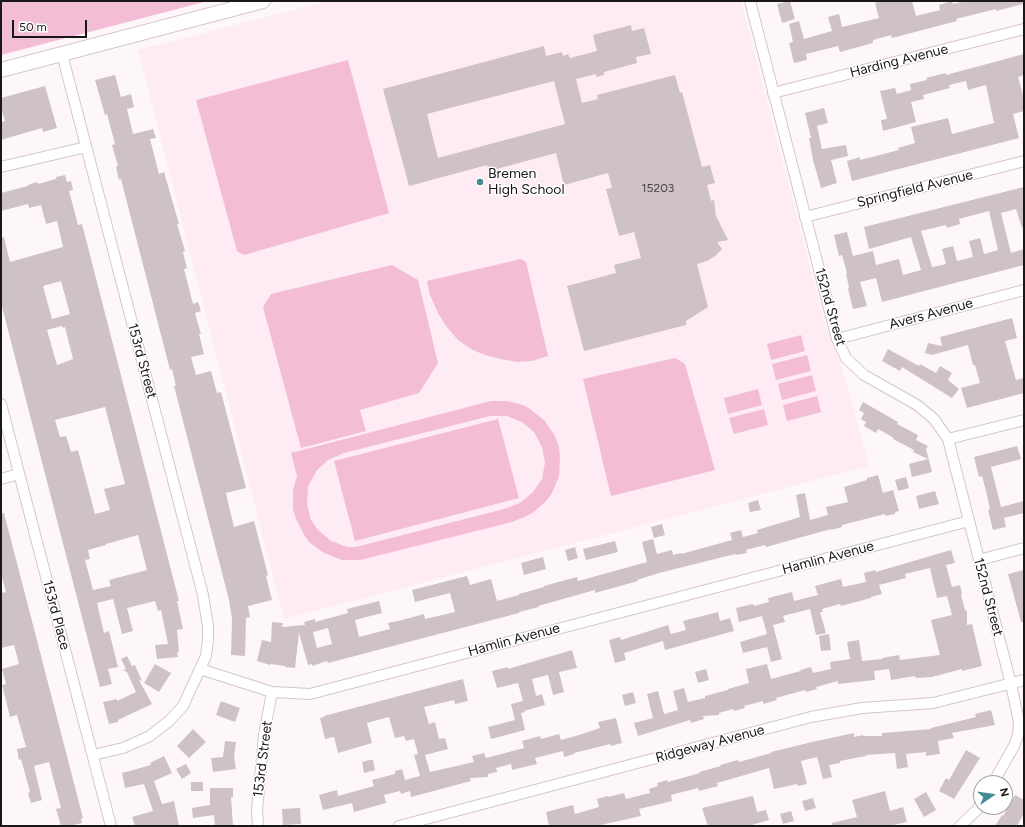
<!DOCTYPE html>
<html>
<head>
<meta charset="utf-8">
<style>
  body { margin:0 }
  #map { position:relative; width:1025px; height:827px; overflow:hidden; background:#fef7fa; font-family:Figtree,sans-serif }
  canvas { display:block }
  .frame { position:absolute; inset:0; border:2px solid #1a1718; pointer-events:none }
  .north { position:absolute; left:973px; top:775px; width:40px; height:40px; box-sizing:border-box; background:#fff; border:1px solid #a3a2a3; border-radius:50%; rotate:77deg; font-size:11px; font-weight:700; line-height:16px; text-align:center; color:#1a1718 }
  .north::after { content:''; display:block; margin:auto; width:14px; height:18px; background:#448c92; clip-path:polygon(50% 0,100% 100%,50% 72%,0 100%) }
  .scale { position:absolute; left:12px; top:20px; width:75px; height:18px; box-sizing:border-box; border:2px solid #1a1718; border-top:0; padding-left:5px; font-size:12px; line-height:14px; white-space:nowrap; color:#1a1718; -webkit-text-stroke:3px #fff; paint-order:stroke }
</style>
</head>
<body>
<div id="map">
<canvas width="1025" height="827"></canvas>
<div class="frame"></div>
<div class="north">N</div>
<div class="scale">50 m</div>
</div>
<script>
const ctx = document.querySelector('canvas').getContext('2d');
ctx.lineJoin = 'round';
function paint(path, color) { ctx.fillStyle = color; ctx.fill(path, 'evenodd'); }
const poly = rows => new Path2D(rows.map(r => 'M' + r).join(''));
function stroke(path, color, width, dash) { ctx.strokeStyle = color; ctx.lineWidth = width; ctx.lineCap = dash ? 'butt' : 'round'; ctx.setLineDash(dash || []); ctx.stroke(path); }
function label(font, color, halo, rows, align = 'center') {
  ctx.font = font + ' Figtree,sans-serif'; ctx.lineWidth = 3; ctx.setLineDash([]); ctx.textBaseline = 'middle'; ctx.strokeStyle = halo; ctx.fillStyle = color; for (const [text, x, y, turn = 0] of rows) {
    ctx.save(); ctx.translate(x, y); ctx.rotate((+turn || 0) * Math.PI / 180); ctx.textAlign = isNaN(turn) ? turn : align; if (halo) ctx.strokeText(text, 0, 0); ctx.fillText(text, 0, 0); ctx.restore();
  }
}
paint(poly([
  [329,1,741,1,822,313,833,347,840,360,869,466,284,619,138,50]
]), '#feebf3');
paint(poly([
  [1,1,208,1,1,55],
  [348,60,389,213,244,255,237,251,196,100],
  [521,259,526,262,548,356,532,361,517,362,501,359,485,355,473,350,458,340,446,326,438,313,430,295,427,281],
  [392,265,418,280,438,363,419,393,360,410,366,431,301,448,263,307,271,294],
  [801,335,805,351,771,360,767,344],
  [807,355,811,371,776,380,772,364],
  [675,358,685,364,715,470,611,496,583,379],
  [812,375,816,391,782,400,778,384],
  [758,389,762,405,728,414,724,398],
  [817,396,821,412,787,421,783,405],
  [491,401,507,401,523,405,530,409,544,420,555,436,559,447,560,457,559,476,552,493,547,500,535,511,527,516,512,522,360,560,342,560,324,553,309,542,304,535,296,519,293,509,293,490,297,476,291,453],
  [490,416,507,416,522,422,534,432,542,447,545,463,542,479,533,492,520,503,504,509,356,547,347,547,331,541,317,529,311,520,307,504,308,486,317,470,328,460,344,453],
  [764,409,768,425,734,434,729,418],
  [498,419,519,498,355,541,334,461]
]), '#f3bdd5');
paint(poly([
  [790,1,795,19,782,23,777,4],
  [881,1,912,1,916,16,940,10,939,5,952,1,953,4,965,1,1022,1,1023,4,996,11,996,9,956,19,957,21,892,38,891,35,873,40,873,43,840,52,838,46,806,54,807,60,794,63,789,43,793,42,789,24,799,21,804,39,832,31,828,17,839,14,842,27,879,18,875,3],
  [631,25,632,31,644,28,651,54,636,57,637,63,604,72,604,75,596,77,596,74,576,79,582,103,598,99,597,95,675,75,680,93,682,92,702,167,710,165,715,183,707,185,711,201,714,200,716,216,728,240,717,242,722,249,715,256,707,261,697,264,708,307,686,321,686,325,584,351,567,286,616,273,614,265,641,258,634,232,619,236,606,189,612,188,608,173,564,185,556,153,489,171,487,165,409,186,383,89,544,46,546,56,562,52,563,56,568,54,570,58,597,51,593,35],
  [554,81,565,124,438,158,427,114],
  [1024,54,1024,75,1018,77,1024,99,1024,111,1013,114,1019,138,852,181,847,161,860,157,860,160,899,150,898,148,915,143,911,127,948,118,952,134,994,123,986,85,968,90,966,81,949,85,950,88,923,95,924,99,911,102,916,122,883,131,881,120,887,119,880,91,895,88,897,94,911,90,910,84,927,80,926,78,946,73,946,75],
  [115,75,121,97,131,94,134,107,127,109,133,134,153,129,156,138,150,139,159,174,164,172,179,224,177,224,185,251,183,252,187,268,184,269,193,304,198,302,201,311,195,313,201,334,199,334,204,354,191,357,196,375,211,371,217,393,221,392,246,488,226,493,228,502,234,527,254,521,268,575,266,576,272,600,248,606,250,617,246,618,245,656,231,655,232,619,229,600,174,386,176,386,172,369,170,370,121,179,119,180,116,167,118,166,112,145,115,144,107,114,105,115,95,80],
  [45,86,57,128,43,132,42,128,1,140,1,122,5,121,1,107,1,98],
  [824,108,828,123,817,126,822,149,846,145,848,156,831,160,837,183,821,188,813,160,809,138,811,138,805,113],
  [65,175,67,182,71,181,73,190,69,191,73,206,78,225,82,224,90,255,179,601,177,601,183,629,177,630,179,652,177,652,178,657,157,659,155,645,168,644,161,610,158,611,155,601,127,608,133,631,122,634,113,599,97,603,104,633,109,631,118,667,108,669,112,684,100,687,1,303,1,238,4,237,10,262,63,247,57,221,46,224,41,205,29,208,28,204,1,211,1,193,28,186,28,185,37,182,38,184,56,179,56,177],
  [61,281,70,314,52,319,43,286],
  [62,326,63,328,65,327,73,359,57,365,47,330],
  [105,407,125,484,104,489,110,510,95,514,78,450,71,452,66,436,60,437,55,420],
  [138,535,147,570,109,580,111,586,93,590,85,560,90,559,88,550,106,545,106,544],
  [1024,187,1024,227,1022,228,1016,209,1001,213,1011,253,1024,249,1024,265,882,302,876,278,860,282,867,306,853,309,848,289,849,288,846,273,847,273,842,255,839,256,834,235,847,232,853,256,873,251,876,265,899,259,903,275,921,270,911,237,869,249,864,227],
  [989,211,998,250,984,254,980,238,969,241,973,257,957,261,953,246,942,249,946,264,932,267,921,231,946,225,947,228,960,224,959,219],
  [1012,318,1017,338,1005,341,1016,380,1024,378,1024,393,967,408,961,388,980,383,975,365,973,365,968,345,932,355,925,353,928,343,942,346,940,337],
  [888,349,919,366,920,364,936,373,940,366,952,373,948,380,959,389,952,398,902,367,900,371,882,361],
  [863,402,898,422,897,424,918,435,916,440,928,446,926,449,932,472,912,477,909,464,928,459,913,452,914,450,893,439,894,438,878,429,876,433,864,426,866,422,861,419,864,413,859,410],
  [1017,446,1021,459,991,467,1001,507,1024,501,1024,513,1004,518,1006,527,993,530,988,510,990,509,987,495,982,476,979,477,974,457],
  [878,475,883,493,893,490,899,511,895,512,895,514,885,516,885,514,842,525,842,527,831,530,831,529,766,547,765,545,746,550,747,553,736,555,735,554,659,573,637,580,638,581,595,593,595,590,538,606,539,607,519,612,519,613,328,663,327,661,312,666,312,664,308,665,299,633,295,668,285,667,285,666,271,664,270,665,257,661,262,640,271,642,272,622,283,623,282,627,305,625,304,622,315,619,315,622,348,613,347,609,379,601,382,613,355,620,359,637,390,629,388,623,402,620,424,614,425,619,455,612,450,593,415,602,412,590,467,576,470,585,491,579,497,601,519,595,519,594,544,587,544,586,562,581,577,577,578,581,647,562,642,542,653,539,657,554,672,550,673,555,681,553,681,554,732,540,730,533,741,530,743,537,758,533,757,530,800,517,796,495,805,493,810,520,828,515,826,507,848,502,844,487,867,480,867,478],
  [328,628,332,644,317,648,313,632],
  [906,477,909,488,898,491,895,480],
  [935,491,939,504,919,509,916,496],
  [758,500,761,510,750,512,748,503],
  [1,513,4,513,83,818,81,818,82,823,69,826,61,826,56,809,61,808,49,762,34,766,42,800,31,803,28,793,30,792,21,759,19,760,17,749,26,747,17,715,10,717,2,685,6,684,2,669,19,664,14,645,1,648,1,593,6,592,1,574],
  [662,524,665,535,654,538,651,527],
  [615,541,618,552,586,560,583,549],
  [575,547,578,558,568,561,565,550],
  [951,550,955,563,946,565,952,587,960,585,962,594,961,595,965,610,967,611,967,625,972,624,982,666,962,671,962,669,932,677,916,678,915,676,891,680,889,669,874,671,875,680,838,684,838,681,816,687,817,689,806,692,805,690,776,698,777,700,763,704,763,701,744,706,745,708,734,711,733,709,719,713,719,715,703,716,704,719,691,723,690,720,638,736,634,723,653,718,647,694,658,691,664,714,678,710,673,691,684,688,688,702,705,698,705,696,728,690,728,689,749,683,746,669,767,664,771,679,801,671,800,670,811,667,813,673,831,669,830,662,850,659,847,642,859,640,862,661,882,659,882,658,899,655,900,660,940,655,931,620,952,615,947,596,937,598,930,568,905,574,906,578,879,585,882,594,871,597,871,598,841,606,840,604,822,609,823,612,820,612,826,633,816,635,810,609,783,616,785,622,773,625,782,659,771,662,767,647,743,653,740,642,767,634,762,616,739,622,736,608,753,604,754,606,769,602,768,598,792,592,794,601,818,595,815,586,841,579,843,587,866,582,864,573,875,570,876,572],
  [543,557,546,569,524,575,521,563],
  [1024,570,1024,622,1021,622,1008,574],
  [718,612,720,621,730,618,734,631,665,650,663,641,624,653,626,660,615,663,609,640,620,637,621,640,668,625,671,634,686,630,683,621],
  [829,634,831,650,821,651,819,636],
  [572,650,577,668,559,672,564,692,553,695,548,675,532,679,536,696,542,694,545,705,524,711,525,712,521,713,525,730,491,739,488,727,515,720,511,704,523,701,518,683,497,688,492,671,508,667,508,669],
  [127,656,132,666,135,665,142,681,139,680,152,704,118,720,118,722,109,724,103,702,117,699,117,701,136,692,127,672,123,670,126,669,121,659],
  [155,664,171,673,159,692,144,683],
  [706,669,709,680,698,683,695,672],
  [463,679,468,701,455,704,454,700,424,707,429,724,435,722,439,739,445,738,448,749,425,755,430,772,474,762,472,756,484,753,486,758,524,748,522,741,540,736,541,739,559,734,561,740,579,735,600,728,598,722,616,718,622,743,611,746,610,744,574,753,574,754,564,757,563,751,535,758,537,764,512,770,511,764,496,768,497,772,488,774,488,777,470,778,471,781,411,797,410,791,401,794,400,791,384,795,386,803,354,812,352,803,323,810,319,795,337,790,338,796,374,786,372,780,395,774,395,771,402,769,405,780,420,776,414,755,418,754,414,739,406,741,404,736,395,738,389,717,367,723,372,743,338,753,334,737,325,739,320,718,324,717,324,716],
  [633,692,636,703,625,706,622,695],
  [221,701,240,708,235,722,216,715],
  [991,710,995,725,952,733,954,738,938,741,940,754,926,756,926,752,906,754,908,767,897,769,895,753,866,755,866,756,840,761,840,763,829,765,832,777,823,779,817,757,801,761,807,784,798,786,797,784,774,789,769,768,717,783,718,786,699,791,698,788,671,795,672,801,639,809,641,816,596,826,549,826,546,812,573,805,575,814,599,807,597,799,608,796,608,797,624,793,626,799,650,793,649,789,658,786,657,783,667,780,668,782,700,773,699,772,721,766,720,765,738,760,739,762,771,753,771,752,812,742,854,733,854,737,863,735,863,736,882,736,882,733,931,729,931,728,976,717,975,714],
  [193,729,206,742,189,758,177,746],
  [225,741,236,742,234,757,236,769,213,772,211,758,223,757],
  [966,750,980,758,954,799,939,791,946,778,949,780],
  [164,756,172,773,154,781,162,804,174,801,179,826,135,826,132,817,153,811,144,784,125,788,122,773,151,765,150,763],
  [369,760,373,760,375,770,364,773,362,762],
  [186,764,191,773,182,779,176,769],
  [191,782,203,782,203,791,191,791],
  [210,788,233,788,233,797,231,797,233,826,215,826,214,815,193,818,192,808,210,805],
  [885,791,890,811,903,807,907,822,889,826,832,826,832,823,857,817,852,800],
  [926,792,936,810,924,817,914,799],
  [1015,795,1024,800,1024,813,1017,826,995,826,1002,815,1003,816],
  [753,796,757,812,766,810,769,820,748,826,708,826,702,808],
  [813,798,816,808,805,811,802,801],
  [300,808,301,824,283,825,282,809],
  [791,811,794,821,783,824,780,814]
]), '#cec2c7');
const street = poly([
  [750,1,837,339,846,358,864,375,917,405,934,419,948,439,1011,684,1019,722,1018,735,1014,746,993,783],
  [62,54,203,595,208,627,208,640,206,656,183,706,169,721,150,736,123,748,93,755],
  [773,93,1024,29],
  [1,167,86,147],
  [805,217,1024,161],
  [837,339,1024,290],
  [1,404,111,826],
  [948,439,1024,420],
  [1,479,19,474],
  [979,560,1024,548],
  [200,669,272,692,310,694,969,521],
  [258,826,257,810,264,735,272,692],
  [399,826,811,717,862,708,933,703,1024,680],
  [960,826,977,810,981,803]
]);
const secondary = poly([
  [1,70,263,1]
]);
stroke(street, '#d3c7cc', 12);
stroke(secondary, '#d3c7cc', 16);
stroke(street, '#fff', 10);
stroke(secondary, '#fff', 14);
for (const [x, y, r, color] of [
  [480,182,4,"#448c92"]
]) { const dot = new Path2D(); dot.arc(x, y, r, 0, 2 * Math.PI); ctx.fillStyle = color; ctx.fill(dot); stroke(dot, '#fff', 1.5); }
label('12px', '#474244', null, [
  ["15203",658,188]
]);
label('14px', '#1a1718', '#fff', [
  ["Harding Avenue",899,61,-14],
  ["Springfield Avenue",915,189,-14],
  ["152nd Street",830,307,74],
  ["Avers Avenue",931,314,-15],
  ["153rd Street",142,361,75],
  ["Hamlin Avenue",828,558,-15],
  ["152nd Street",988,597,75],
  ["153rd Place",56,615,75],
  ["Hamlin Avenue",514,640,-15],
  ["Ridgeway Avenue",710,744,-15],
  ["153rd Street",263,759,-83]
]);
label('14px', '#1a1718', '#fff', [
  ["Bremen",488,174],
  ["High School",488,190]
], 'left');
</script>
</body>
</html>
